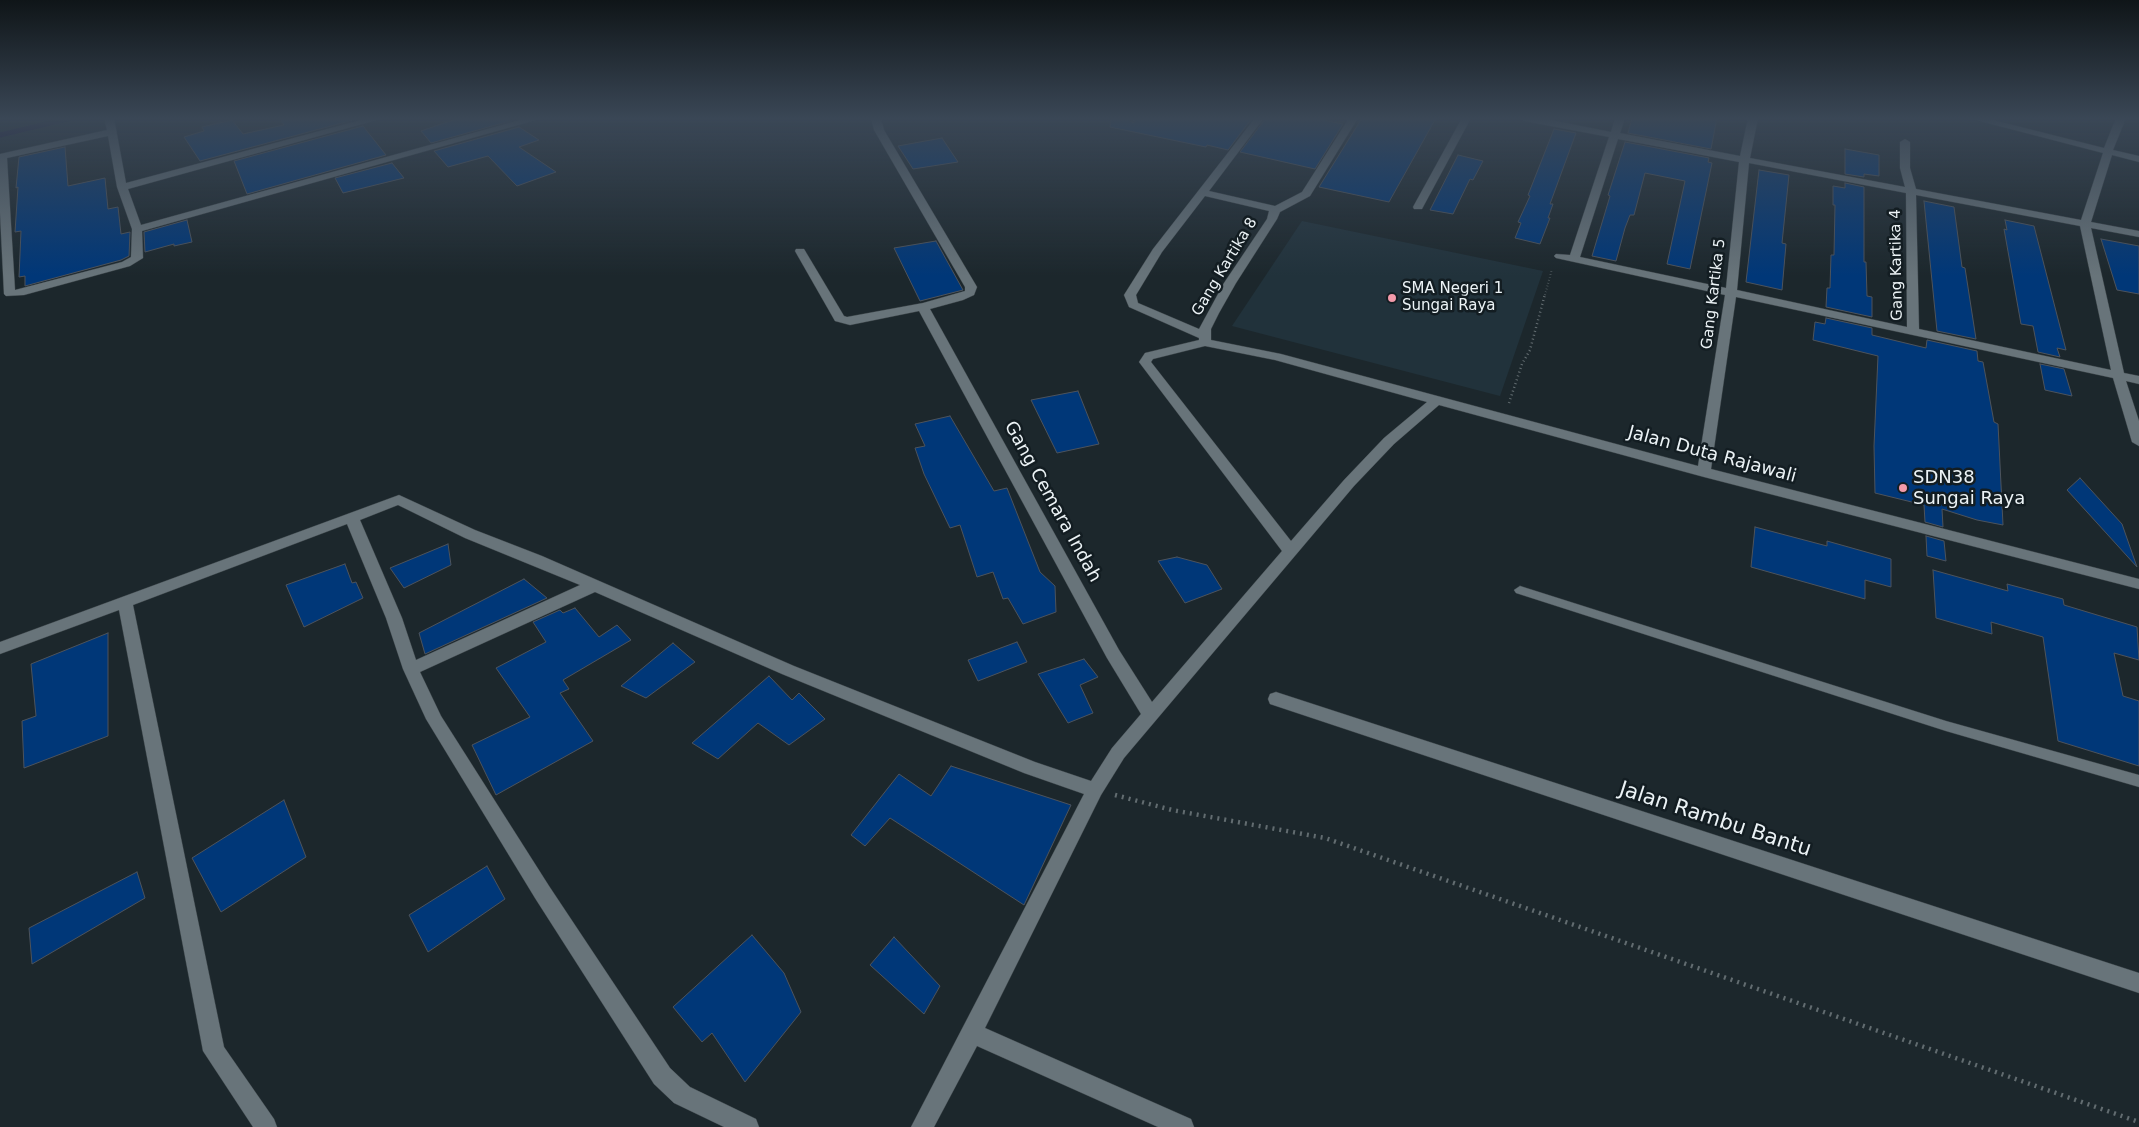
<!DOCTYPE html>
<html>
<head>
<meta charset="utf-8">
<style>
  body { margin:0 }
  canvas { display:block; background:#1c272c }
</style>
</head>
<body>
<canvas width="2139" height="1127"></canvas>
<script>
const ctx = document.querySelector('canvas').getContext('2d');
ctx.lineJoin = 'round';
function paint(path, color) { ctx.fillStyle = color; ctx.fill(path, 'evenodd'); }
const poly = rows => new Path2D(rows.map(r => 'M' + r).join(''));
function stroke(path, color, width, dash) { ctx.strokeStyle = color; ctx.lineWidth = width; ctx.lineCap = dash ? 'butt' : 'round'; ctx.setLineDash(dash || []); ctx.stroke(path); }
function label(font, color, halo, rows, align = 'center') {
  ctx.font = font + ' "DejaVu Sans",sans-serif'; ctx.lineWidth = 5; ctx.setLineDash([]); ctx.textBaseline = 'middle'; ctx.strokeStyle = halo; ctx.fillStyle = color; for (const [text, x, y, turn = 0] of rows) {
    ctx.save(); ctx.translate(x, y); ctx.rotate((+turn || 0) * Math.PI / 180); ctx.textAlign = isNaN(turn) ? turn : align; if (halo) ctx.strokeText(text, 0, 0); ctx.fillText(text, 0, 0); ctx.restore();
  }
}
paint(poly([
  [1302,221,1543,271,1500,396,1232,326]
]), '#21323b');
stroke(poly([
  [0,135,71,118]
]), '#0f0037', 5);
const building = poly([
  [279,118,357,119,200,161,184,137,204,131,202,127,232,120,243,134,284,125,279,118],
  [459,118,506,118,510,121,431,143,421,131,459,118],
  [1111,118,1126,118,1133,123,1139,118,1252,118,1228,150,1207,145,1206,147,1110,127,1111,118],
  [1266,118,1314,118,1343,124,1315,169,1240,152,1266,118],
  [1362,118,1436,118,1389,202,1319,187,1362,118],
  [1632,118,1717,118,1711,149,1628,133,1632,118],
  [363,126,386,155,247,194,234,161,363,126],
  [519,127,539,140,519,147,556,172,517,186,488,156,448,167,434,151,519,127],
  [1554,129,1576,133,1550,204,1553,204,1548,218,1550,218,1540,244,1515,238,1521,223,1518,222,1530,196,1528,195,1554,129],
  [942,138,958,162,913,169,898,146,942,138],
  [1625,142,1709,158,1708,162,1712,163,1690,269,1667,264,1685,181,1645,173,1634,215,1630,215,1625,228,1616,261,1592,256,1610,196,1608,195,1625,142],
  [65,147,68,186,105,178,108,209,118,207,121,234,130,232,129,256,121,260,25,286,25,276,19,277,21,231,15,232,18,187,16,188,19,157,65,147],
  [1845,149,1879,155,1879,176,1864,174,1864,177,1845,174,1845,149],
  [1458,155,1483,161,1473,180,1470,179,1453,214,1430,210,1458,155],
  [392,163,404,178,343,193,335,178,392,163],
  [1759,170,1789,175,1782,243,1786,244,1782,290,1746,282,1759,170],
  [1845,183,1864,187,1864,262,1866,262,1867,296,1872,297,1872,317,1826,307,1827,288,1830,288,1831,255,1834,255,1835,205,1833,205,1833,186,1845,188,1845,183],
  [1924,201,1954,207,1962,267,1965,268,1976,339,1937,331,1924,201],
  [187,220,192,242,174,246,174,244,145,252,144,232,187,220],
  [2005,220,2034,226,2066,350,2057,348,2060,357,2038,352,2033,326,2021,324,2004,229,2007,230,2005,220],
  [2101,239,2139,246,2139,294,2117,290,2101,239],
  [936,241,963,290,920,301,894,248,936,241],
  [1826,318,1872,328,1872,335,1926,348,1927,340,1977,351,1978,361,1983,362,1994,422,1998,424,2003,525,1977,520,1942,509,1943,527,1925,522,1924,505,1875,493,1874,446,1878,356,1813,340,1815,322,1825,324,1826,318],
  [2040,364,2064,369,2072,396,2045,390,2040,364],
  [1078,391,1099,444,1057,453,1031,400,1078,391],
  [950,416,994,491,1007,488,1040,572,1055,586,1056,612,1023,624,1008,598,1003,599,993,572,977,577,960,525,950,528,924,474,915,448,925,446,915,424,950,416],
  [2080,478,2122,524,2137,567,2067,490,2080,478],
  [1755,527,1827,546,1827,541,1891,559,1891,587,1865,580,1865,599,1751,567,1755,527],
  [1926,536,1944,541,1946,561,1927,556,1926,536],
  [448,544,451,565,404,588,390,568,448,544],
  [1177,557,1207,565,1222,589,1185,603,1158,561,1177,557],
  [345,564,352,583,356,582,363,598,304,627,286,585,345,564],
  [1933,570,2008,591,2007,584,2063,599,2064,605,2137,627,2139,660,2114,653,2123,696,2139,701,2139,766,2058,741,2043,637,1991,622,1992,634,1936,618,1933,570],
  [524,579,547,598,425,654,419,633,524,579],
  [575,608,599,637,617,625,631,640,563,680,569,689,560,693,593,741,496,795,472,745,530,717,496,668,546,642,533,622,560,610,563,613,575,608],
  [108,633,108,736,24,768,22,721,36,716,31,664,108,633],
  [1017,642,1027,662,978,681,968,660,1017,642],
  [673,643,695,662,646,698,621,686,673,643],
  [1084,659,1098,677,1080,685,1093,713,1068,723,1038,674,1084,659],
  [769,676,792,700,799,693,825,719,789,745,758,723,718,759,692,743,769,676],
  [951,766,1071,805,1024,905,890,818,865,846,851,835,899,774,931,796,951,766],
  [284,800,306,857,221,912,192,858,284,800],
  [487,866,505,899,428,952,409,915,487,866],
  [137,872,145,898,32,964,29,928,137,872],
  [752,935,784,973,801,1012,745,1082,712,1033,702,1042,673,1007,752,935],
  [894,937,940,986,924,1014,870,965,894,937]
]);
paint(building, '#003778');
stroke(building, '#4c535c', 1);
const lane = poly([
  [1128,118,1137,118,1137,119,1134,121,1128,118],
  [1520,586,1946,721,2139,775,2139,787,1946,731,1516,593,1514,590,1520,586]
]);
const street = poly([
  [104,118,114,118,126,183,368,118,384,118,128,189,141,225,527,118,543,118,142,231,143,258,130,266,24,295,6,296,4,294,0,213,0,154,107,130,104,118],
  [108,136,117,187,132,229,131,257,122,262,15,290,7,158,108,136],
  [871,118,881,118,884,130,977,287,974,295,963,300,930,309,1119,650,1152,702,1282,551,1139,362,1145,353,1199,340,1199,338,1129,307,1124,295,1153,249,1255,118,1264,118,1209,191,1275,206,1302,192,1349,118,1358,118,1310,196,1280,212,1277,219,1236,283,1219,313,1211,329,1211,340,1281,354,1698,466,1725,295,1556,258,1554,256,1556,254,1570,255,1609,137,1524,121,1520,118,1541,118,1611,132,1615,118,1625,118,1620,133,1740,156,1748,118,1758,118,1750,158,1905,187,1900,168,1900,142,1905,139,1910,142,1910,168,1916,189,2081,220,2103,153,1968,118,1985,118,2104,148,2116,118,2126,118,2113,150,2139,156,2139,162,2112,155,2091,222,2139,231,2139,237,2091,228,2124,373,2139,376,2139,384,2126,381,2139,421,2139,446,2132,442,2113,378,1736,297,1711,469,2139,579,2139,589,1704,477,1439,405,1394,444,1354,486,1124,758,1101,795,985,1028,1191,1119,1194,1127,1158,1127,977,1046,934,1127,911,1127,1084,794,1024,773,782,674,595,592,420,672,441,716,549,886,670,1068,690,1087,756,1119,759,1127,724,1127,674,1103,654,1084,535,898,426,719,403,669,386,618,347,524,133,605,224,1047,274,1119,277,1127,253,1127,203,1051,119,610,0,654,0,642,399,495,475,530,542,556,794,666,1035,762,1091,781,1112,748,1141,714,1107,658,919,311,850,325,835,321,795,251,796,249,804,249,844,316,847,317,923,303,965,291,965,287,874,130,871,118],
  [1618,139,1739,162,1726,288,1580,257,1618,139],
  [1749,163,1906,193,1907,327,1737,290,1749,163],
  [1916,195,2080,226,2111,370,1919,329,1916,195],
  [1205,196,1269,211,1267,219,1224,283,1199,329,1138,303,1136,295,1162,252,1205,196],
  [1205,346,1275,360,1427,402,1384,438,1344,480,1291,541,1151,362,1153,359,1205,346],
  [398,505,465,538,580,585,416,660,402,618,360,520,398,505],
  [1462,118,1471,118,1423,207,1422,209,1414,209,1413,207,1462,118],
  [1276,692,2139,973,2139,993,1270,704,1268,699,1270,694,1276,692]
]);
stroke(lane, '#394246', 1);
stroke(street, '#394246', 1);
stroke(poly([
  [1545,295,1552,269]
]), '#626c70', 2, [0.5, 2.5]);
stroke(poly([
  [1509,403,1522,364,1530,350,1545,294]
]), '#626c70', 2.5, [1, 3]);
stroke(poly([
  [1115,795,1172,810,1325,838,2139,1122]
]), '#626c70', 4.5, [2, 5]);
paint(lane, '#68747a');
paint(street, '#68747a');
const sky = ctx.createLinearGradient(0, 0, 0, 276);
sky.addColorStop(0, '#0f1518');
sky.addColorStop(0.43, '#3a4756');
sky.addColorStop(1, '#3a475600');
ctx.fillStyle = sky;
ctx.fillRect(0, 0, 2139, 276);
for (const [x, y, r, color] of [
  [1392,298,5,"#f39aaa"],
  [1903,488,5,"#f39aaa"]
]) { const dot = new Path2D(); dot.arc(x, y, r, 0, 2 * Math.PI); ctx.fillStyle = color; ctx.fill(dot); stroke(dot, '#131d22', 2); }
label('15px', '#ecf3f6', '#131d22', [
  ["Gang Kartika 4",1897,265,-91],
  ["Gang Kartika 8",1225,267,-59],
  ["Gang Kartika 5",1714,294,-83]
]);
label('15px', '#ecf3f6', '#131d22', [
  ["SMA Negeri 1",1402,289],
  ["Sungai Raya",1402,306]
], 'left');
label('18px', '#ecf3f6', '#131d22', [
  ["Jalan Duta Rajawali",1712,455,15],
  ["Gang Cemara Indah",1052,502,61]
]);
label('18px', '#ecf3f6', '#131d22', [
  ["SDN38",1913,478],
  ["Sungai Raya",1913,499]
], 'left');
label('21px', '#ecf3f6', '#131d22', [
  ["Jalan Rambu Bantu",1715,820,18]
]);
</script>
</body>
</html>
